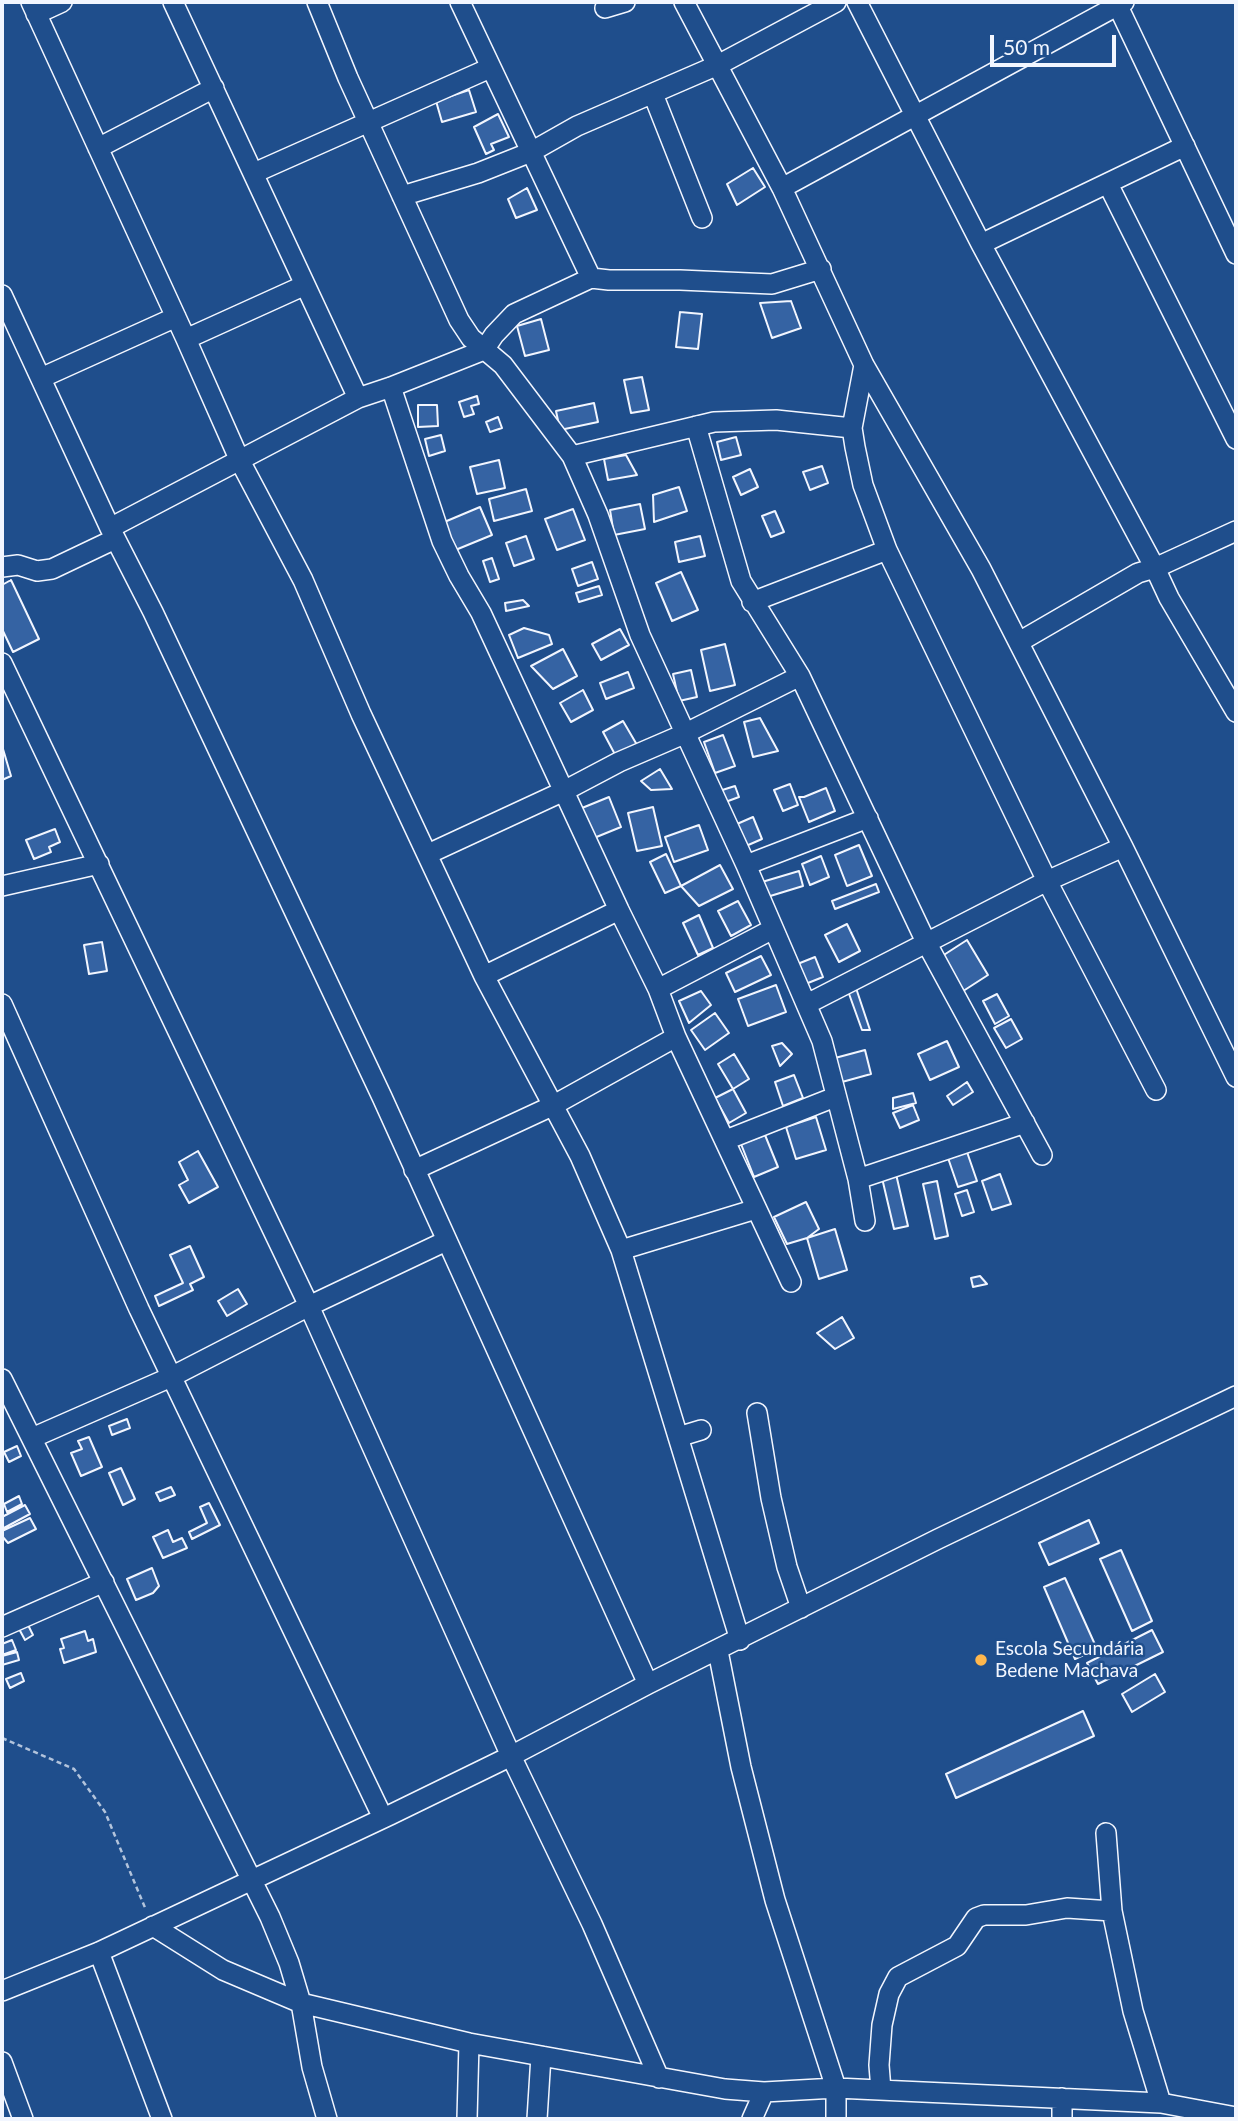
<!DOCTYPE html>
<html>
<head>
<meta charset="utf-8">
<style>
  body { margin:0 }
  #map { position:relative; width:1238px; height:2121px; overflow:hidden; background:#1f4e8c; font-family:Lato,sans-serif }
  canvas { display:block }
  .frame { position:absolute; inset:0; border:4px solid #f2f6ff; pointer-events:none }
  .scale { position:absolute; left:990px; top:35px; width:126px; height:32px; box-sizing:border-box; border:4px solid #f2f6ff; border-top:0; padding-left:9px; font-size:21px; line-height:24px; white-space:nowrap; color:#f2f6ff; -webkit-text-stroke:5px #1f4e8c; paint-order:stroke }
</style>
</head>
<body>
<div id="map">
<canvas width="1238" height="2121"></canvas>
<div class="frame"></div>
<div class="scale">50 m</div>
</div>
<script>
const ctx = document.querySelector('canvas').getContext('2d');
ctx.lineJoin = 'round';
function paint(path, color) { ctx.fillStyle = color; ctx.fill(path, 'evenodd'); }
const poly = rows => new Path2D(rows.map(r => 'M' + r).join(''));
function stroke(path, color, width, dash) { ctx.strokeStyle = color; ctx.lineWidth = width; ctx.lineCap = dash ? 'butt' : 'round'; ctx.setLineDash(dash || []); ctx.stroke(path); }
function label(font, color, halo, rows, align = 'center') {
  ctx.font = font + ' Lato,sans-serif'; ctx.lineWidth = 5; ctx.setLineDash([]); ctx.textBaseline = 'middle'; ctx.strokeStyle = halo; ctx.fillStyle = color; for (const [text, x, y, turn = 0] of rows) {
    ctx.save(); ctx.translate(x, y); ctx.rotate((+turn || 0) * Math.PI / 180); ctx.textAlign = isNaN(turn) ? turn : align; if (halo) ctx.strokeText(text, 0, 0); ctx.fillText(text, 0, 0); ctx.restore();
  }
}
const building = poly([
  [469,90,476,112,442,122,436,101,469,90],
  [498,114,509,137,491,144,494,150,486,154,474,127,498,114],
  [753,168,765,187,737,205,727,184,753,168],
  [527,188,537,210,516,218,508,199,527,188],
  [791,301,801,328,772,338,760,303,791,301],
  [680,312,702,314,698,349,676,347,680,312],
  [541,319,549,350,525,356,517,326,541,319],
  [642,377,649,410,631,413,624,380,642,377],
  [477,396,479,404,471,406,474,414,464,417,459,402,477,396],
  [594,403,598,422,560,430,556,411,594,403],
  [418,405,437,405,438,426,418,427,418,405],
  [498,417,502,428,490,432,486,422,498,417],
  [441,435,445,451,429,456,425,439,441,435],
  [736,437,741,455,721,460,717,442,736,437],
  [626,455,637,475,608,480,604,459,626,455],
  [499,460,505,488,477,494,470,467,499,460],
  [822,466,828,483,810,490,803,472,822,466],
  [750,469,758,487,741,495,733,477,750,469],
  [679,487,687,511,654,522,653,495,679,487],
  [526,489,532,511,494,521,489,499,526,489],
  [640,504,645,529,614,535,610,510,640,504],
  [480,507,492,535,453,551,442,523,480,507],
  [573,509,585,540,557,550,545,519,573,509],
  [775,511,784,532,771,537,762,516,775,511],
  [526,536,534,559,514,566,506,543,526,536],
  [700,536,705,556,679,562,675,542,700,536],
  [492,558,499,579,490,582,483,561,492,558],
  [592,562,598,579,578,586,572,569,592,562],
  [681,572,698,610,672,621,656,583,681,572],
  [11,580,39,639,13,652,2,629,2,585,11,580],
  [599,586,602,595,579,602,576,593,599,586],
  [523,600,529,606,506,611,505,603,523,600],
  [524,628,549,635,552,644,518,658,509,635,524,628],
  [620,629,629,645,601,660,592,644,620,629],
  [725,644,735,685,710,691,701,650,725,644],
  [563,649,577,676,553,689,531,666,563,649],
  [691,670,697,697,679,701,673,674,691,670],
  [628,672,634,688,606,699,600,683,628,672],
  [583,690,593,710,571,722,560,703,583,690],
  [760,718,778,751,753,757,744,722,760,718],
  [623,721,640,750,619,762,603,732,623,721],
  [723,735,735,766,715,773,704,742,723,735],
  [3,749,11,776,2,780,2,750,3,749],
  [660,769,672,789,651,790,641,781,660,769],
  [790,784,798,805,783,811,774,790,790,784],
  [735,786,739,797,720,804,716,792,735,786],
  [826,788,835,811,809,822,799,797,804,797,826,788],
  [609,797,621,827,594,838,582,808,609,797],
  [653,807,662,846,637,851,628,813,653,807],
  [753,817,762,839,746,846,737,824,753,817],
  [699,825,708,850,674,862,665,837,699,825],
  [55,829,60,842,49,847,51,852,34,859,26,840,55,829],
  [859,845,872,876,847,886,835,855,859,845],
  [666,854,681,886,665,893,650,862,666,854],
  [821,856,829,877,810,885,802,864,821,856],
  [720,865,733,889,699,906,681,886,720,865],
  [799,871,803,886,767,897,762,882,799,871],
  [876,884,879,892,835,909,832,901,876,884],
  [738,901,751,925,731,936,718,911,738,901],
  [699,915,713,948,698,955,683,923,699,915],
  [847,924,860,951,839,962,825,935,847,924],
  [967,940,988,975,957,995,936,960,967,940],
  [102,942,107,971,89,974,84,945,102,942],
  [761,956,771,975,735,992,726,973,761,956],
  [815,957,823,977,803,985,795,965,815,957],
  [776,985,786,1012,748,1026,738,999,776,985],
  [856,988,870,1030,862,1030,848,991,856,988],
  [701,991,711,1005,689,1023,679,1001,701,991],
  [997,994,1009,1016,995,1024,983,1001,997,994],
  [715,1013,729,1033,705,1050,691,1030,715,1013],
  [1011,1019,1022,1039,1006,1048,994,1028,1011,1019],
  [947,1041,959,1067,930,1080,918,1054,947,1041],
  [782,1043,792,1054,780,1066,772,1046,782,1043],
  [865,1050,871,1074,842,1082,835,1058,865,1050],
  [734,1054,749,1079,733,1089,718,1064,734,1054],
  [794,1075,803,1098,783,1106,775,1082,794,1075],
  [967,1082,973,1092,953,1105,947,1096,967,1082],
  [733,1089,746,1113,729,1123,715,1098,733,1089],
  [913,1093,916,1103,893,1109,893,1098,913,1093],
  [913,1105,919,1120,900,1128,893,1113,913,1105],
  [816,1117,826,1150,796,1159,786,1127,816,1117],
  [765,1135,778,1167,754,1177,741,1144,765,1135],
  [198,1151,218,1187,189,1203,179,1185,188,1180,179,1162,198,1151],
  [967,1152,977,1181,958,1187,948,1158,967,1152],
  [896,1174,908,1226,894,1229,882,1178,896,1174],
  [1000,1174,1011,1204,992,1210,982,1181,1000,1174],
  [937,1181,948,1236,935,1239,923,1184,937,1181],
  [967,1190,974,1212,962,1216,955,1194,967,1190],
  [806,1202,819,1229,807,1238,787,1244,774,1217,806,1202],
  [835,1229,847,1270,819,1279,807,1238,835,1229],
  [190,1246,204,1277,190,1284,193,1290,159,1306,155,1296,183,1283,170,1255,190,1246],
  [980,1276,987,1284,973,1287,971,1278,980,1276],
  [238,1289,247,1304,227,1316,218,1301,238,1289],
  [842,1317,854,1338,835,1349,817,1333,842,1317],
  [127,1419,130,1428,112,1435,109,1426,127,1419],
  [89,1437,102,1467,81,1476,71,1453,82,1449,78,1441,89,1437],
  [17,1446,21,1456,9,1462,4,1452,17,1446],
  [121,1468,135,1499,123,1505,109,1473,121,1468],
  [171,1487,175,1495,160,1501,156,1493,171,1487],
  [19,1496,22,1504,7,1512,4,1504,19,1496],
  [209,1503,220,1525,192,1539,189,1532,207,1523,200,1507,209,1503],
  [25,1505,30,1514,2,1529,2,1517,25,1505],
  [30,1518,36,1529,8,1543,2,1536,2,1531,30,1518],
  [1089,1520,1099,1543,1049,1565,1039,1543,1089,1520],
  [168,1530,173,1542,182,1538,187,1548,163,1558,153,1537,168,1530],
  [1121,1550,1152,1621,1132,1631,1100,1559,1121,1550],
  [152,1568,159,1586,153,1593,136,1600,127,1579,152,1568],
  [1065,1578,1097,1649,1075,1659,1044,1587,1065,1578],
  [27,1623,33,1635,25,1640,18,1627,27,1623],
  [1152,1630,1163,1652,1098,1684,1087,1663,1152,1630],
  [85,1631,88,1641,93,1639,96,1652,64,1663,60,1649,64,1648,61,1639,85,1631],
  [12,1640,16,1650,2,1655,2,1644,12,1640],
  [17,1652,19,1660,2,1665,2,1656,17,1652],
  [21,1673,24,1681,10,1688,6,1679,21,1673],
  [1155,1674,1165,1692,1132,1712,1122,1694,1155,1674],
  [1083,1711,1094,1736,956,1798,946,1774,1083,1711]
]);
paint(building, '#3563a3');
stroke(building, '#f2f6ff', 2);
const minor = poly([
  [31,2,186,339,240,461,303,580,361,714,484,976,580,1156,621,1250,740,1640],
  [173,2,358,398],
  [317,2,348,78,459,320,471,338,503,365,572,456,598,515,640,635,746,865,822,1041,858,1179,865,1221],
  [460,2,591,278],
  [684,2,782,188,864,365,981,569,1123,847,1236,1077],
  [857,2,981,244,1155,568,1169,598,1236,712],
  [1116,2,1236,254],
  [605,8,625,2],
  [36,14,62,2],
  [653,94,702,218],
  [98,148,214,88],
  [254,173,490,68],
  [1108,184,1236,439],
  [782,188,1124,2],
  [402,196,478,173,531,152,577,126,718,65,836,2],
  [981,244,1185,146],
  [2,295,110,528,153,612,382,1097,648,1684],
  [186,339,303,286],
  [864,365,852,428,855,447,863,485,887,550,1047,881,1156,1090],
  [41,378,176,317],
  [391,387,442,541,459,576,481,613,619,910,658,989,676,1037,791,1282],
  [696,426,741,581,800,676,926,942,1042,1155],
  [572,456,714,422,776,420,852,428],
  [110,528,358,398,391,387,484,350,494,335,514,314,591,278,609,280,680,280,772,284,821,269],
  [2,567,18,565,37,571,52,569,115,539],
  [752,602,887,550],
  [1019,642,1138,573,1155,568,1236,531],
  [2,663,309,1306,511,1756,592,1924,659,2078],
  [428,854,564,791,619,762,684,734,800,676],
  [746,865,868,818],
  [2,886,99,864],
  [484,976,619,910],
  [658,989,773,929],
  [2,1004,139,1309,383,1818],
  [807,1004,1047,881,1123,847],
  [726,1140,835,1097],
  [414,1170,552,1106,676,1037],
  [858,1179,1025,1123],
  [621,1250,756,1209],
  [2,1379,270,1917,289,1963,301,2003,312,2067,327,2119],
  [757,1413,771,1498,787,1567,801,1608],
  [678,1437,701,1430],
  [32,1438,171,1377,309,1306,446,1241],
  [2,1627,104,1582],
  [718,1651,741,1767,775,1900,836,2088,836,2119],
  [1106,1833,1112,1911,1133,2011,1161,2103],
  [153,1926,223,1970,301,2003,469,2043,725,2089,764,2092,836,2088,1161,2103,1236,2117],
  [99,1952,162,2119],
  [2,1991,99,1952,390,1815,511,1756,648,1684,938,1539,1236,1396],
  [2,2062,23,2119],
  [881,2090,879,2065,882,2025,889,1994,898,1977,957,1946,976,1918,984,1915,1026,1915,1067,1908,1112,1911],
  [1062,2098,1062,2119],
  [467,2119,469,2043],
  [537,2119,541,2056],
  [752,2119,764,2092]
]);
stroke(minor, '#f2f6ff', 22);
stroke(poly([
  [2,1738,74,1769,105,1812,146,1910]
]), '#b3c4dc', 2.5, [5, 3.5]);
stroke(minor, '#1f4e8c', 19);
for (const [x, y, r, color] of [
  [981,1660,7,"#ffb74d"]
]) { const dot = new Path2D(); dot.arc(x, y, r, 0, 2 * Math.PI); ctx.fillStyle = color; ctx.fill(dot); stroke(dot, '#1f4e8c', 2.5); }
label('19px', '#f2f6ff', '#1f4e8c', [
  ["Escola Secundária",995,1649],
  ["Bedene Machava",995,1671]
], 'left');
</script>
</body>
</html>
